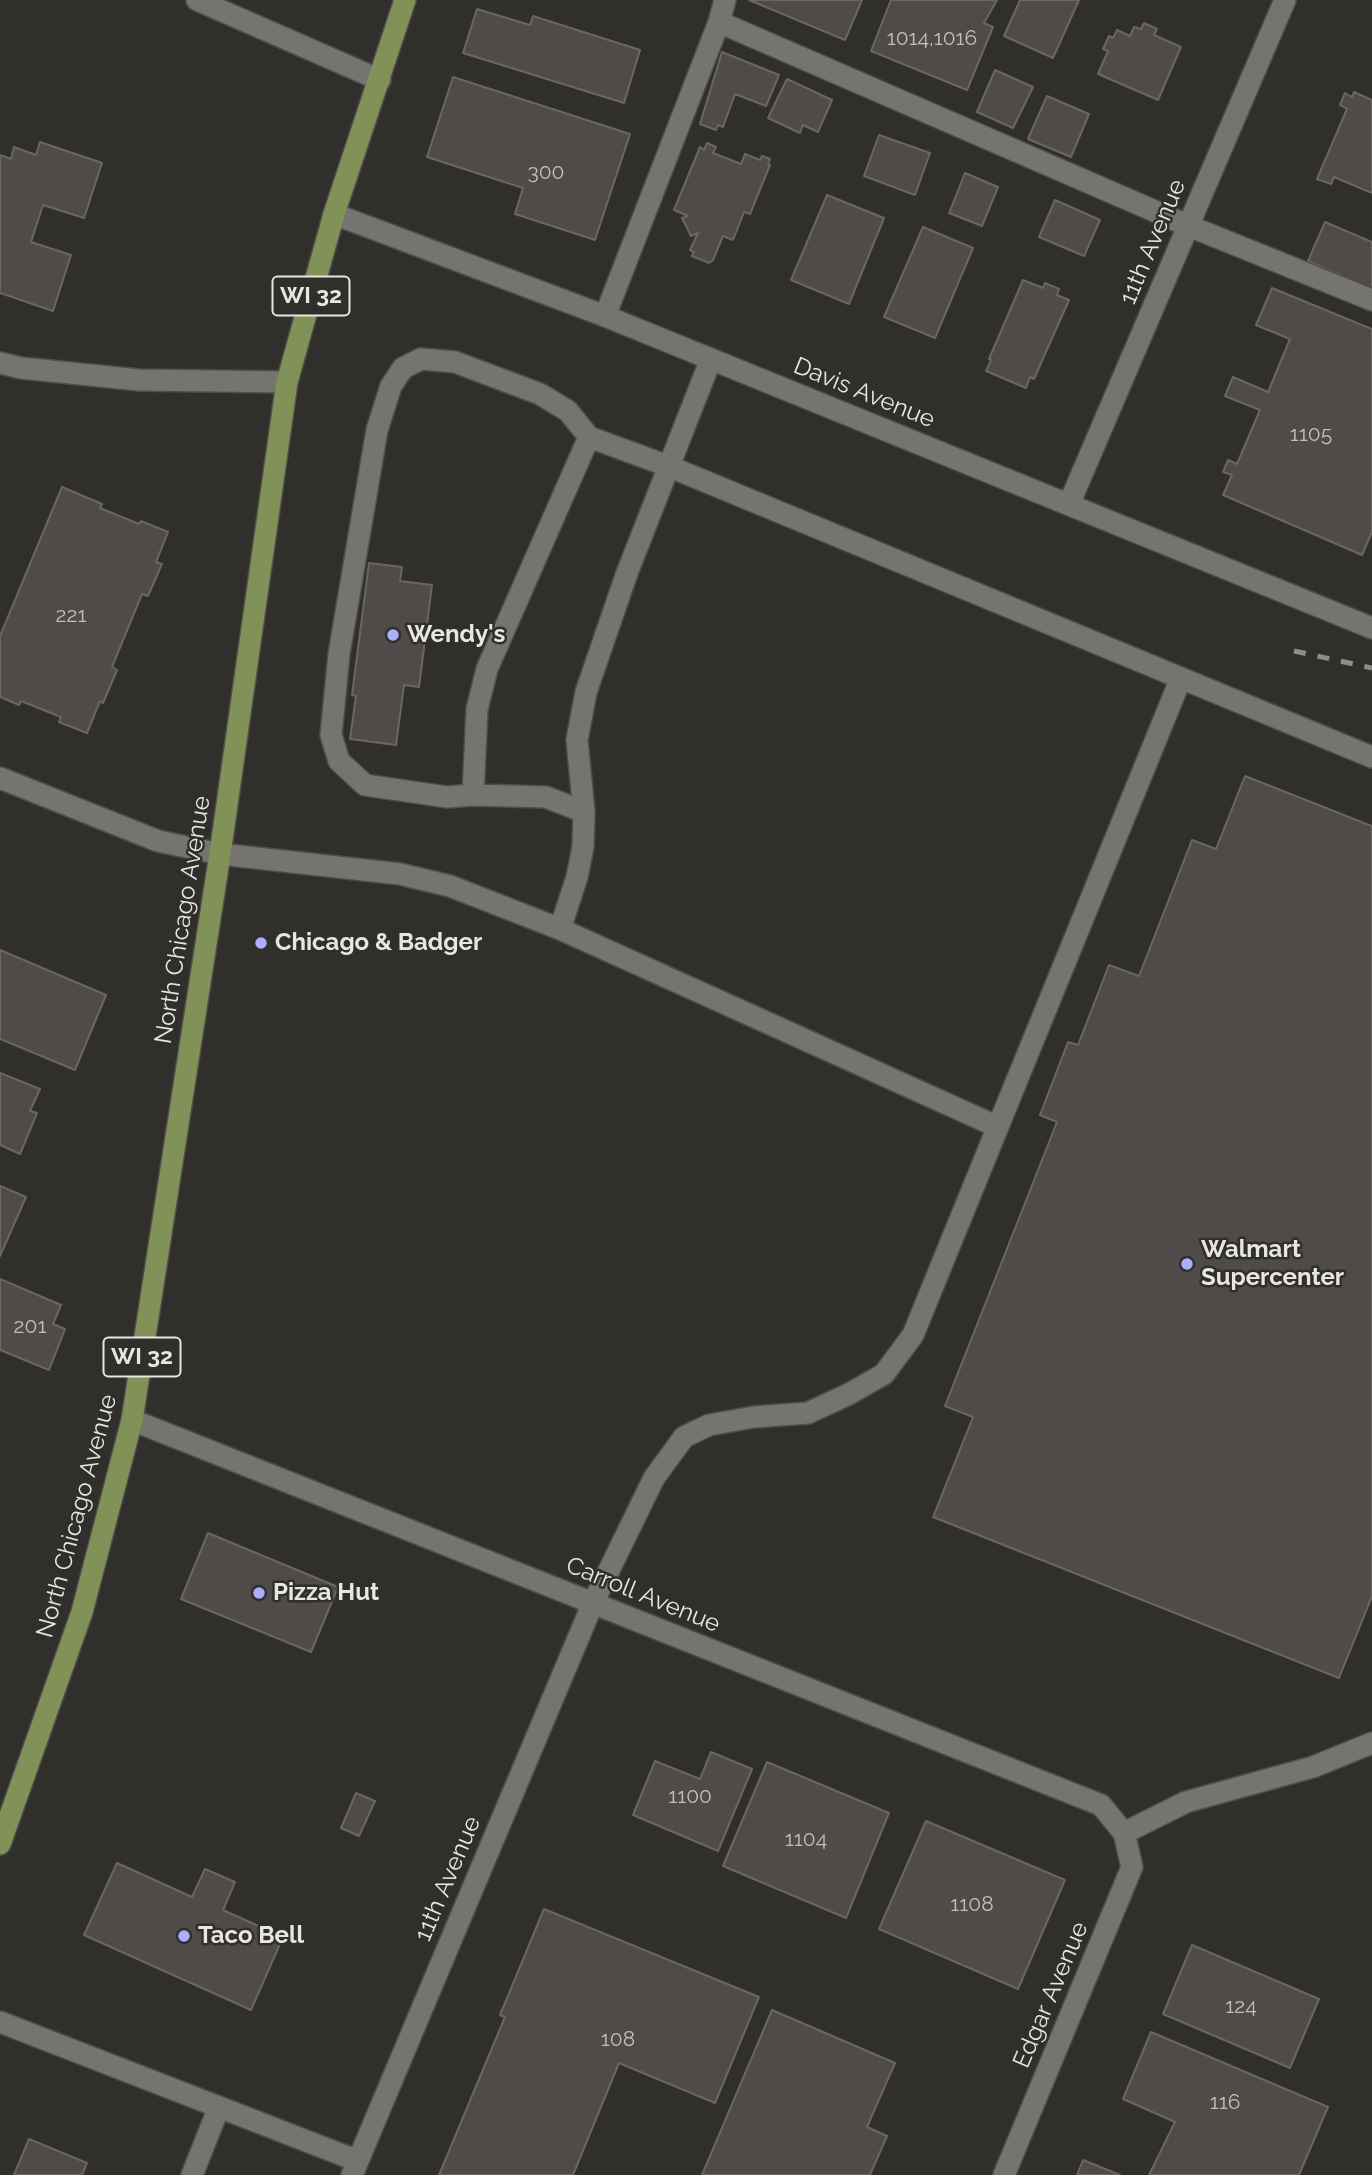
<!DOCTYPE html>
<html>
<head>
<meta charset="utf-8">
<style>
  body { margin:0 }
  canvas { display:block; background:#302f2c }
</style>
</head>
<body>
<canvas width="1372" height="2175"></canvas>
<script>
const ctx = document.querySelector('canvas').getContext('2d');
ctx.lineJoin = 'round';
function paint(path, color) { ctx.fillStyle = color; ctx.fill(path, 'evenodd'); }
const poly = rows => new Path2D(rows.map(r => 'M' + r).join(''));
function stroke(path, color, width, dash) { ctx.strokeStyle = color; ctx.lineWidth = width; ctx.lineCap = dash ? 'butt' : 'round'; ctx.setLineDash(dash || []); ctx.stroke(path); }
function label(font, color, halo, rows, align = 'center') {
  ctx.font = font + ' Raleway,sans-serif'; ctx.lineWidth = 5; ctx.setLineDash([]); ctx.textBaseline = 'middle'; ctx.strokeStyle = halo; ctx.fillStyle = color; for (const [text, x, y, turn = 0] of rows) {
    ctx.save(); ctx.translate(x, y); ctx.rotate((+turn || 0) * Math.PI / 180); ctx.textAlign = isNaN(turn) ? turn : align; if (halo) ctx.strokeText(text, 0, 0); ctx.fillText(text, 0, 0); ctx.restore();
  }
}
const building = poly([
  [749,0,862,0,845,40,749,0],
  [891,0,997,0,984,23,993,27,967,90,871,51,891,0],
  [1020,0,1079,0,1053,58,1004,36,1020,0],
  [477,9,530,25,533,16,640,50,624,103,463,53,477,9],
  [1144,23,1157,29,1154,35,1181,47,1158,100,1098,74,1108,51,1103,49,1109,36,1113,38,1117,30,1130,36,1134,27,1141,29,1144,23],
  [722,52,779,75,766,106,735,94,723,127,718,125,716,130,700,124,722,52],
  [995,70,1033,87,1013,128,977,112,995,70],
  [453,77,630,134,595,240,515,214,523,188,427,157,453,77],
  [787,79,832,100,818,132,803,125,800,133,768,118,787,79],
  [1354,92,1372,100,1372,193,1334,177,1331,184,1317,179,1347,109,1340,105,1345,93,1352,97,1354,92],
  [1047,96,1089,114,1071,157,1028,139,1047,96],
  [879,135,930,153,915,195,864,176,879,135],
  [40,142,102,163,84,218,43,205,31,242,71,255,53,311,0,293,0,155,11,159,14,147,36,155,40,142],
  [707,143,716,147,713,153,741,164,745,154,760,160,762,156,770,159,768,164,770,165,750,214,744,212,733,240,723,236,713,260,709,263,692,256,694,252,690,250,698,233,691,236,682,218,688,216,674,210,700,147,704,150,707,143],
  [965,173,998,187,982,226,949,213,965,173],
  [827,195,884,218,849,304,791,280,827,195],
  [1055,200,1100,220,1084,256,1039,237,1055,200],
  [1325,222,1372,242,1372,289,1308,261,1325,222],
  [923,227,973,248,935,338,884,317,923,227],
  [1023,280,1043,288,1045,283,1059,289,1057,295,1069,300,1034,379,1030,377,1026,388,986,371,991,360,989,359,1023,280],
  [1272,288,1372,329,1372,532,1362,555,1223,495,1232,475,1223,472,1228,460,1237,464,1260,410,1225,396,1233,377,1268,392,1290,339,1256,325,1272,288],
  [62,487,102,504,100,508,139,524,141,521,168,532,156,562,162,564,148,596,142,594,112,667,117,670,103,703,100,701,87,733,59,722,61,717,21,701,19,705,0,697,0,636,62,487],
  [369,563,402,567,400,581,432,585,419,687,404,685,396,745,350,739,356,696,352,695,369,563],
  [1245,776,1372,826,1372,1596,1339,1678,933,1517,973,1417,945,1406,1057,1122,1040,1115,1068,1042,1078,1045,1109,965,1139,976,1192,840,1216,849,1245,776],
  [0,950,106,995,75,1070,0,1039,0,950],
  [0,1073,40,1089,30,1111,37,1113,20,1154,0,1145,0,1073],
  [0,1186,26,1197,0,1256,0,1186],
  [0,1279,61,1305,53,1324,65,1329,49,1370,0,1350,0,1279],
  [208,1533,338,1587,311,1652,181,1599,208,1533],
  [711,1752,752,1769,718,1851,633,1815,655,1761,700,1779,711,1752],
  [767,1762,889,1813,846,1918,723,1866,767,1762],
  [356,1793,375,1801,359,1836,341,1828,356,1793],
  [926,1821,1065,1880,1018,1989,879,1929,926,1821],
  [117,1863,192,1897,205,1869,235,1882,223,1910,283,1937,251,2010,84,1935,117,1863],
  [544,1909,759,1997,715,2103,619,2063,573,2175,439,2175,505,2017,500,2015,544,1909],
  [1192,1945,1319,1999,1290,2068,1163,2014,1192,1945],
  [772,2010,895,2063,867,2127,887,2136,870,2175,702,2175,772,2010],
  [1151,2032,1328,2107,1299,2175,1149,2175,1175,2122,1123,2099,1151,2032],
  [29,2139,87,2163,82,2175,14,2175,29,2139],
  [1083,2160,1120,2175,1077,2175,1083,2160]
]);
paint(building, '#4e4b48');
stroke(building, '#696664', 2);
const minor = poly([
  [197,0,380,80],
  [719,22,1189,226,1372,300],
  [334,214,605,316,1372,628],
  [605,316,719,22,725,0],
  [0,363,21,368,139,380,287,382],
  [1069,504,1285,0],
  [0,778,158,841,220,854,400,874,450,886,560,929,998,1127],
  [473,795,477,709,487,669,589,437],
  [584,812,546,797,473,795,447,797,365,785,339,761,331,735,339,654,377,430,391,386,403,368,421,359,455,362,540,394,568,411,589,437,668,466,1372,757],
  [560,929,577,877,583,847,584,812,577,740,586,692,627,573,711,359],
  [132,1420,1101,1805,1124,1833,1132,1867,1004,2175],
  [1124,1833,1186,1802,1313,1767,1372,1743],
  [0,2022,358,2161],
  [192,2175,219,2107],
  [352,2175,593,1603,654,1478,684,1437,709,1425,754,1417,808,1413,849,1394,884,1374,913,1335,1181,678]
]);
const major = poly([
  [0,1844,82,1612,132,1420,220,854,287,382,334,214,405,0]
]);
stroke(minor, '#4e4d4a', 24);
stroke(major, '#4e4d4a', 24);
stroke(minor, '#757470', 21);
stroke(major, '#829157', 21);
stroke(poly([
  [1294,651,1372,668]
]), '#8e8d8a', 5, [12, 12]);
for (const [x, y, r, color] of [
  [393,635,7,"#abaffb"],
  [261,943,7,"#abaffb"],
  [1187,1264,7,"#abaffb"],
  [259,1593,7,"#abaffb"],
  [184,1936,7,"#abaffb"]
]) { const dot = new Path2D(); dot.arc(x, y, r, 0, 2 * Math.PI); ctx.fillStyle = color; ctx.fill(dot); stroke(dot, '#302f2c', 2.5); }
label('21px', '#c1bfbd', null, [
  ["1014,1016",932,39],
  ["300",546,173],
  ["1105",1311,435],
  ["221",71,616],
  ["201",30,1327],
  ["1100",690,1797],
  ["1104",806,1840],
  ["1108",972,1905],
  ["124",1241,2007],
  ["108",618,2040],
  ["116",1225,2103]
]);
for (const [x, y, w] of [
  [311,296,77],
  [142,1357,77]
]) { const box = new Path2D(); box.roundRect(x - w / 2, y - 19.5, w, 39, 5); ctx.fillStyle = '#302f2c'; ctx.fill(box); stroke(box, '#e7e6e4', 2); }
label('bold 23px', '#e7e6e4', null, [
  ["WI 32",311,296],
  ["WI 32",142,1357]
]);
label('24px', '#e7e6e4', '#302f2c', [
  ["11th Avenue",1153,242,-67],
  ["Davis Avenue",864,393,22],
  ["North Chicago Avenue",183,920,-81],
  ["North Chicago Avenue",77,1516,-75],
  ["Carroll Avenue",643,1595,22],
  ["11th Avenue",448,1879,-67],
  ["Edgar Avenue",1051,1995,-67]
]);
label('bold 24px', '#e7e6e4', '#302f2c', [
  ["Wendy's",407,635],
  ["Chicago & Badger",275,943],
  ["Walmart",1201,1250],
  ["Supercenter",1201,1278],
  ["Pizza Hut",273,1593],
  ["Taco Bell",198,1936]
], 'left');
</script>
</body>
</html>
